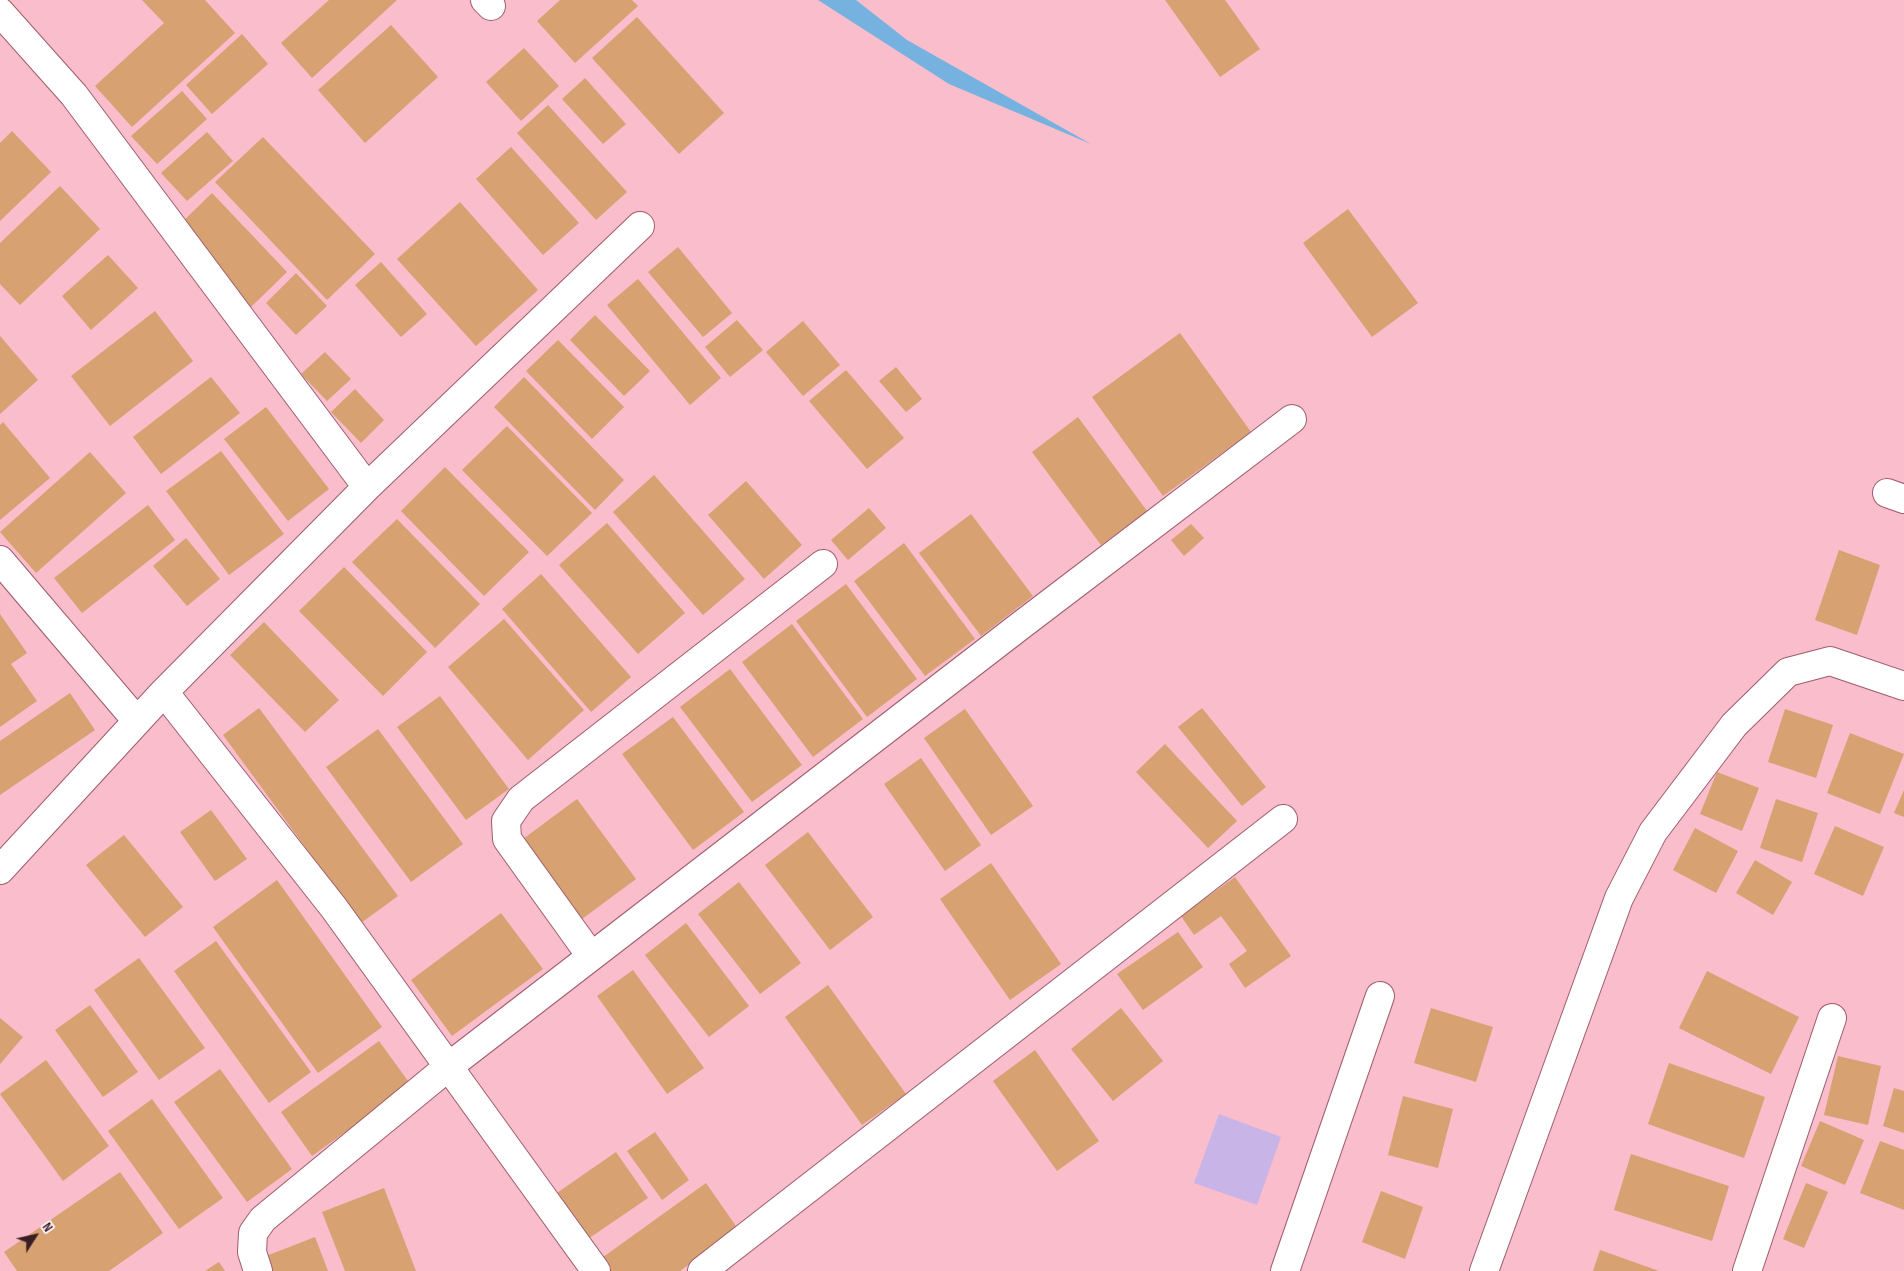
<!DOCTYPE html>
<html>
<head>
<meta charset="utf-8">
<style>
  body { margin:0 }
  #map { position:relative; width:1904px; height:1271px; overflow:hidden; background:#f9bdcc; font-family:"Sofia Sans Condensed",sans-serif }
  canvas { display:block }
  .north { position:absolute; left:10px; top:1211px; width:50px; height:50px; -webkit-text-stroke:4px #fcecf0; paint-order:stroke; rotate:55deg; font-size:14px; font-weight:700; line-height:20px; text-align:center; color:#3a1e26 }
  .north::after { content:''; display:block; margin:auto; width:18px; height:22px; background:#3a1e26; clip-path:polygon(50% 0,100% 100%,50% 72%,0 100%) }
</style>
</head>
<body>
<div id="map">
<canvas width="1904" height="1271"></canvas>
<div class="north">N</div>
</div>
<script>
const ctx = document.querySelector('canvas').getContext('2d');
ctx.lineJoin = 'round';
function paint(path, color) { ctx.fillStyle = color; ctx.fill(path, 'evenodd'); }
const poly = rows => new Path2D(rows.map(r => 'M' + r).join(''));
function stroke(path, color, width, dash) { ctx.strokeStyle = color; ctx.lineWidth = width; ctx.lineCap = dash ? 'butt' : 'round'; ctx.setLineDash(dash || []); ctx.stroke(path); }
paint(poly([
  [1219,1114,1281,1137,1257,1205,1194,1183]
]), '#c8b4e7');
paint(poly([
  [818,0,856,0,907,40,1091,144,949,84]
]), '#75b2e0');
paint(poly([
  [142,0,205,0,235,33,132,127,95,86,164,23],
  [329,0,397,0,312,78,281,43],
  [560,0,632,0,638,6,575,63,537,21],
  [1165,0,1225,0,1260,49,1220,77],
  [637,17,724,113,679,154,592,58],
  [391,25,438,77,365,143,318,90],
  [242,34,268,64,212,114,186,85],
  [524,48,559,86,521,121,486,82],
  [585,78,626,124,603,144,562,99],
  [182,91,207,119,157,164,131,136],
  [548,105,627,192,596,220,517,133],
  [12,131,51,172,0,221,0,143],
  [207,132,233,161,187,201,161,173],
  [263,137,375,254,327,300,215,182],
  [511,147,579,223,543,255,476,179],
  [60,186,100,229,20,305,0,284,0,243],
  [212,193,287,272,251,307,176,228],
  [460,202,538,290,476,346,397,259],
  [1348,209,1418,303,1372,337,1303,243],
  [678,247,732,313,703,337,648,272],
  [108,255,138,288,91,330,62,296],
  [381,262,427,314,401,337,355,285],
  [296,273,327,306,296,335,266,303],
  [638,279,721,378,690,405,607,305],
  [155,311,193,361,110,426,71,376],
  [595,315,650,371,624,396,570,340],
  [737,320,763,350,730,377,705,347],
  [803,321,840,365,803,396,766,352],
  [1180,333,1251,432,1163,496,1092,397],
  [0,336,38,380,0,414],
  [558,340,624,407,592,439,526,371],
  [325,352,351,379,327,401,301,374],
  [896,367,922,399,906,412,879,381],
  [846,370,904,438,867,469,809,401],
  [211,377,240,413,161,474,133,437],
  [524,377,624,480,595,510,494,407],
  [355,389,384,420,361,443,331,412],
  [266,407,329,489,288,521,224,439],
  [1078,417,1147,511,1101,545,1032,452],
  [3,422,50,478,0,520,0,425],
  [507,426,592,513,547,556,462,470],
  [221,451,284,534,229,575,166,491],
  [90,452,126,493,36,573,0,532],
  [445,467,529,552,484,596,401,511],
  [654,475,745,579,703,615,613,512],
  [746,481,802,545,764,579,708,515],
  [148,505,175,540,82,613,54,578],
  [869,508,886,528,848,560,831,540],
  [971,514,1033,596,981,636,919,553],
  [397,519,480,604,435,648,352,562],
  [607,523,685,613,638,654,559,565],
  [1191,524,1204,538,1184,556,1171,540],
  [186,538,220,579,187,606,153,566],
  [904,543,975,639,925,676,854,581],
  [1839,550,1880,565,1857,635,1815,620],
  [344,567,427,652,383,696,299,611],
  [541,574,631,677,591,712,502,609],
  [846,584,917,679,867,717,796,621],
  [0,614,27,653,11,664,37,701,0,727],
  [504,619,584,710,528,760,448,667],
  [264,622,339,700,305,732,230,655],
  [792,624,863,719,813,757,742,662],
  [730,669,802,765,752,802,680,707],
  [70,693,95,730,0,795,0,741],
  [440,696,509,789,466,820,397,727],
  [259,708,398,896,361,923,223,735],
  [1202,708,1266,787,1242,806,1178,727],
  [965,709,1033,806,991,835,924,738],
  [1785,709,1833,725,1816,778,1768,762],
  [673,717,744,812,693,850,622,754],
  [378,729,463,844,411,882,326,767],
  [1850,733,1904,754,1880,814,1827,793],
  [1165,744,1237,821,1208,848,1136,772],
  [921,758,981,845,945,871,884,784],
  [1717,772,1759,788,1742,831,1700,814],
  [1904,790,1904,817,1894,813],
  [577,799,636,879,582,919,523,839],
  [1776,799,1818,813,1802,862,1760,848],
  [211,810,247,859,215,881,180,832],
  [1835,826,1884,847,1863,896,1814,874],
  [1695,828,1738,851,1716,893,1673,870],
  [808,832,873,917,830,950,765,865],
  [124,835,183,907,145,937,86,865],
  [1755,860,1792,882,1773,915,1736,893],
  [991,863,1061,964,1010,1000,940,899],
  [1235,877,1291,956,1245,988,1229,964,1247,951,1221,916,1194,935,1181,916],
  [277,880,382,1027,318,1073,213,927],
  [739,882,801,963,760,994,698,914],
  [501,913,543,969,452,1036,411,980],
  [686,923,749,1006,709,1037,645,955],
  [1178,932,1203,967,1143,1010,1117,974],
  [216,941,311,1072,269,1103,174,971],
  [139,958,205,1048,159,1080,94,990],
  [633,970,704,1068,667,1094,597,996],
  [1707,971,1799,1017,1771,1074,1679,1028],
  [828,985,906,1094,862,1125,785,1017],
  [90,1005,138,1072,103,1097,55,1030],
  [1121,1008,1163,1061,1113,1101,1071,1049],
  [1431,1008,1493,1027,1476,1082,1414,1063],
  [0,1018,23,1037,0,1064],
  [379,1041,411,1085,312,1156,281,1112],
  [1035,1050,1099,1141,1057,1171,993,1081],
  [1838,1056,1881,1066,1868,1125,1824,1115],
  [46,1060,109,1146,63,1181,0,1094],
  [1669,1063,1765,1097,1744,1158,1648,1124],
  [220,1069,292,1169,247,1202,174,1102],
  [1894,1088,1904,1091,1904,1133,1883,1126],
  [1403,1096,1453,1109,1438,1168,1388,1155],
  [152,1099,223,1198,179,1229,108,1131],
  [1820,1121,1864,1140,1845,1185,1801,1166],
  [655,1132,689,1180,662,1200,627,1151],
  [1880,1141,1904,1150,1904,1210,1860,1193],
  [616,1152,648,1198,585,1241,554,1195],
  [1631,1154,1729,1186,1712,1241,1614,1210],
  [120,1172,163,1233,109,1271,17,1271,4,1252],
  [706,1183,738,1229,680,1271,606,1271,599,1260],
  [1806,1183,1828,1192,1804,1248,1783,1239],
  [384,1188,416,1271,345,1271,322,1212],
  [1381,1191,1423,1207,1405,1259,1362,1242],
  [315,1237,328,1271,266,1271,261,1258],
  [1600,1250,1659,1271,1593,1271],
  [219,1262,225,1271,205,1271]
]), '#d7a171');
const street = poly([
  [485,0,491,6],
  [0,12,74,95,367,487],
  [1887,493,1904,499],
  [0,560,137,721],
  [164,692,334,908,596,1271],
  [0,870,164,692,367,487,640,226],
  [591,956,507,839,506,821,521,799,823,564],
  [258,1271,252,1252,253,1233,263,1219,448,1067,1020,626,1292,419],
  [702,1271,1283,819],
  [1285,1271,1380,996],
  [1484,1271,1619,898,1653,832,1734,725,1788,672,1830,661,1904,686],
  [1747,1271,1832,1018]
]);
stroke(street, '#9e5c6e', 30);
stroke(street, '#fff', 28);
</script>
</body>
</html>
